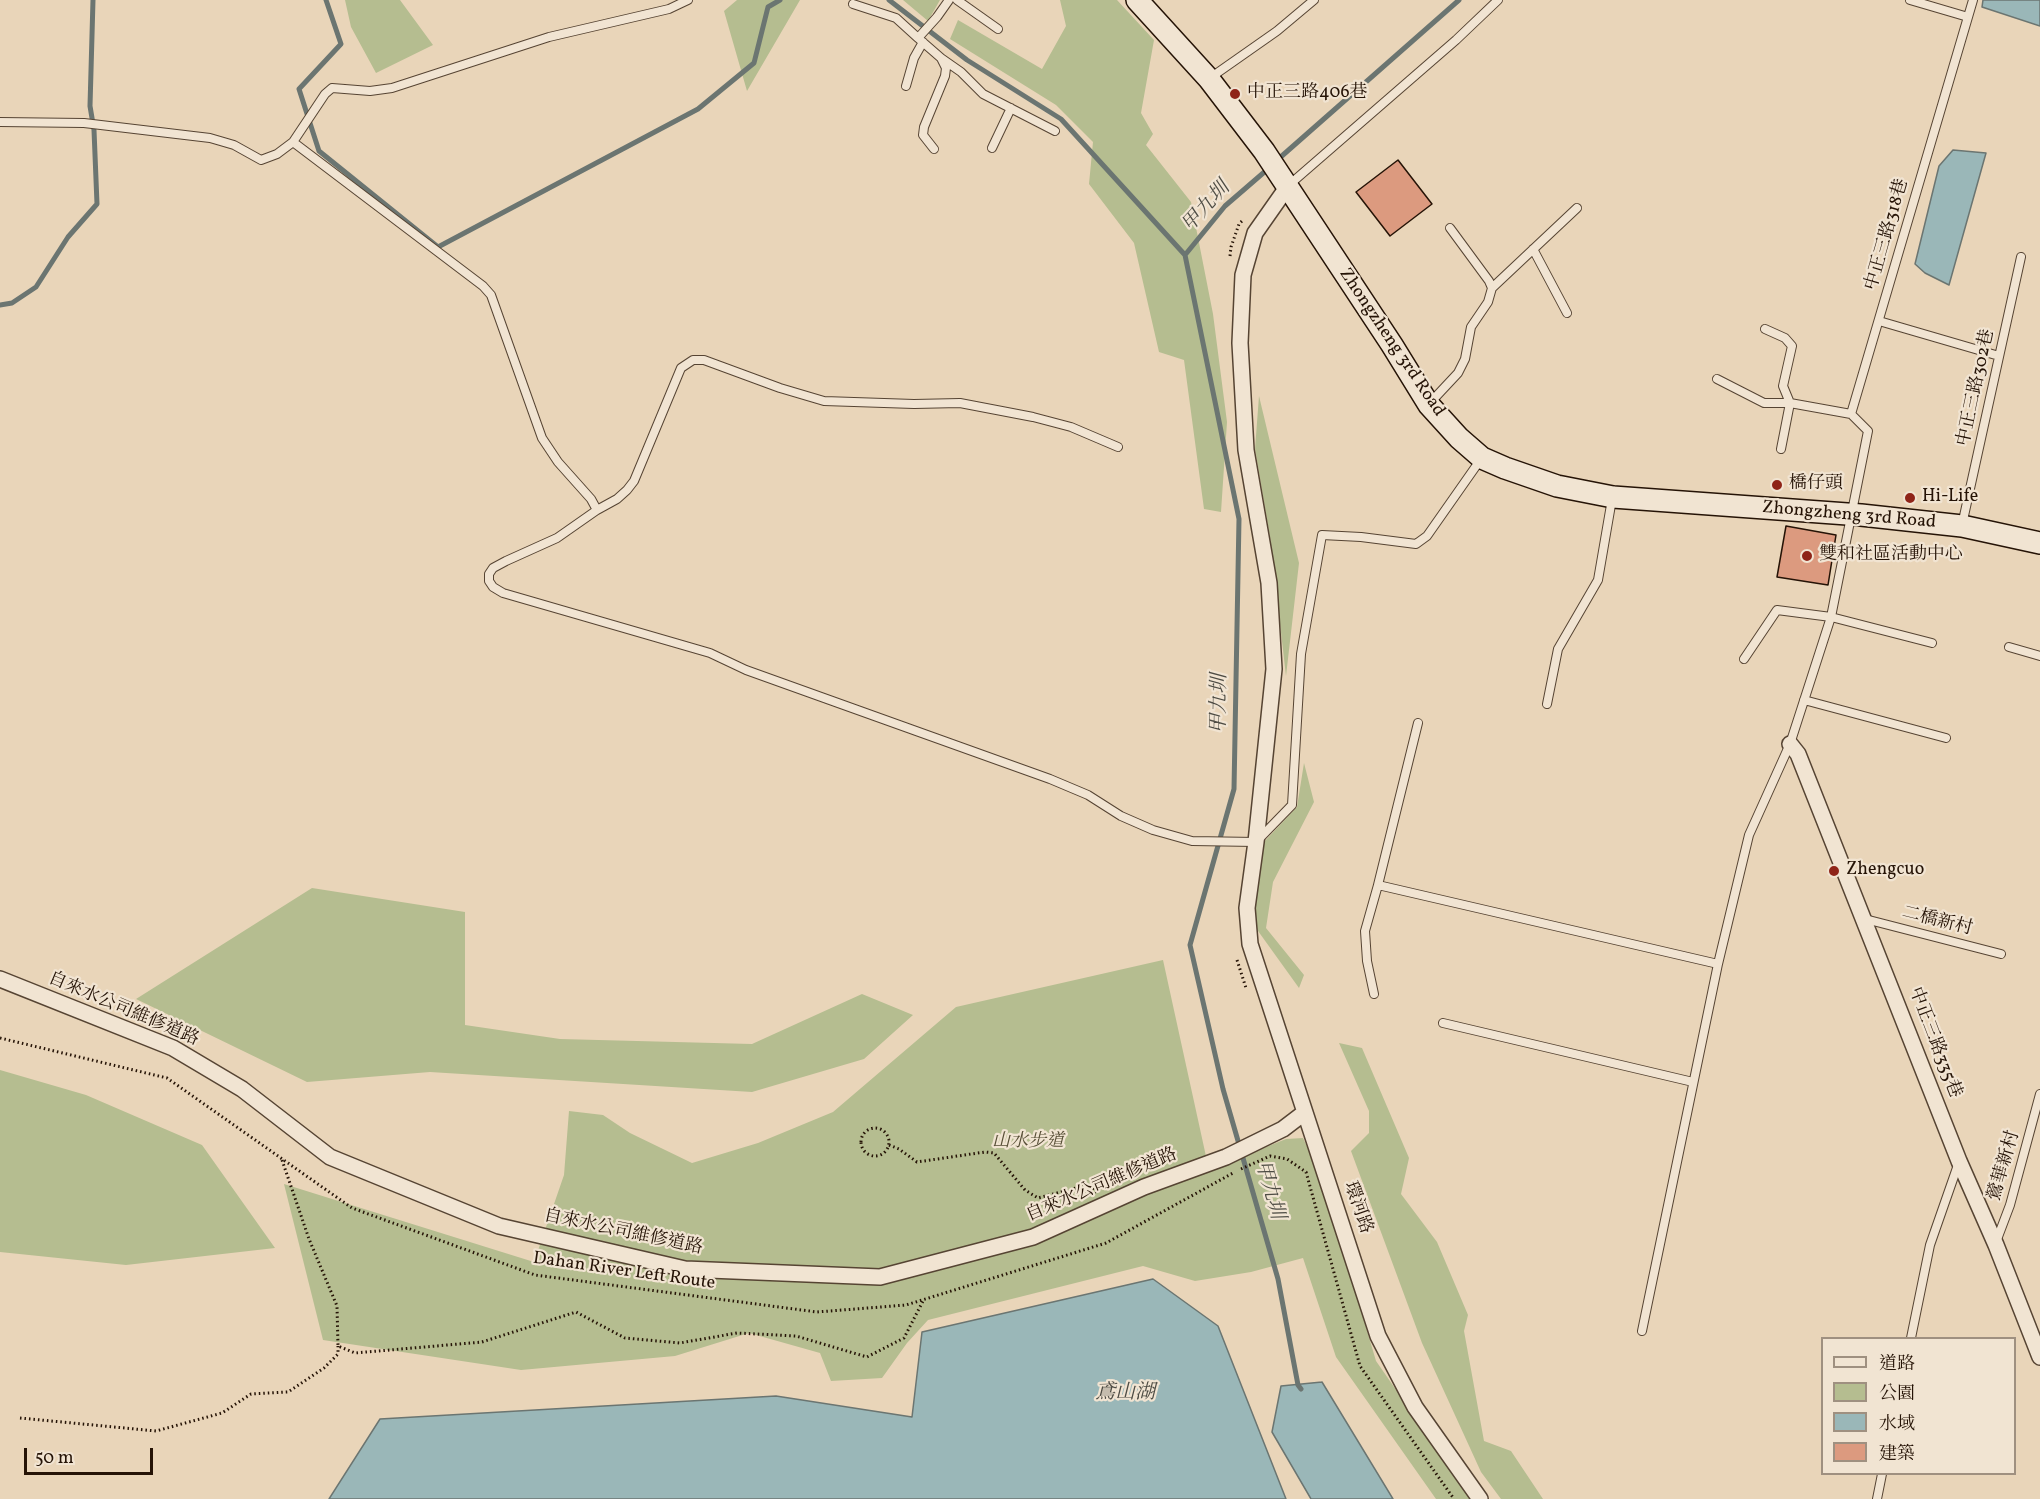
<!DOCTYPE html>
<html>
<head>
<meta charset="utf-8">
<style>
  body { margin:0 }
  #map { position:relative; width:2040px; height:1499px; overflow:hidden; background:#e9d5b9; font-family:Vollkorn,"Noto Serif TC",serif }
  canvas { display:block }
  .legend { position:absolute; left:1821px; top:1337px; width:195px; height:138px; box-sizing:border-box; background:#f1e4d2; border:2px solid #9f9080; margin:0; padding:8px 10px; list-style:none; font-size:18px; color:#251306 }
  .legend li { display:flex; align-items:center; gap:12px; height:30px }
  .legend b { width:30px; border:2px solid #9f9080 }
  .scale { position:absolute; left:24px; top:1448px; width:129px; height:27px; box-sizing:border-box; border:3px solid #251306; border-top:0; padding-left:8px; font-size:18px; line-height:21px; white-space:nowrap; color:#251306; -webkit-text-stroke:4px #f1e4d2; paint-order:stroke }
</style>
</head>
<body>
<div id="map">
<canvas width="2040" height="1499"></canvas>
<ul class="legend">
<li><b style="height:8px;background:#f1e4d2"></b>道路</li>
<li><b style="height:16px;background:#b5bd90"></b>公園</li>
<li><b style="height:16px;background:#9ab7b8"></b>水域</li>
<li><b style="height:16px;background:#dc9a7f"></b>建築</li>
</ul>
<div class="scale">50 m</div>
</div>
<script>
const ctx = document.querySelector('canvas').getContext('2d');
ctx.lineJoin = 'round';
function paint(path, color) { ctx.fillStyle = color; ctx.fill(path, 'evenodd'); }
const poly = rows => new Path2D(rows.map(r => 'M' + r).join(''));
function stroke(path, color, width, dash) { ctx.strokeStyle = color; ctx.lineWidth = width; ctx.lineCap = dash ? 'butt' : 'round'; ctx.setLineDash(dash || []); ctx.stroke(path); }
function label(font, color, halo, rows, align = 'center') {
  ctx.font = font + ' Vollkorn,"Noto Serif TC",serif'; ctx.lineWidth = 4.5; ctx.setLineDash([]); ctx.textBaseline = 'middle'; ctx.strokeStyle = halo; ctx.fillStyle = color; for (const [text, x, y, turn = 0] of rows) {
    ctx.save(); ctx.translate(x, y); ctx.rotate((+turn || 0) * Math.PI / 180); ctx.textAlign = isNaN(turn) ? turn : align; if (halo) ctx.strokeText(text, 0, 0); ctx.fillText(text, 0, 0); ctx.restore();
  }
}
paint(poly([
  [345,0,400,0,433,45,376,73,351,27],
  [737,0,800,0,747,91,724,11],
  [903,0,940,0,928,21],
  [1060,0,1117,0,1154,40,1141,113,1153,134,1146,145,1191,202,1213,314,1227,422,1221,512,1204,509,1184,360,1159,352,1134,243,1089,184,1093,142,1056,105,950,39,958,20,1042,69,1066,26],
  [1259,396,1299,563,1286,676,1270,537,1255,449],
  [1304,763,1314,802,1273,882,1266,928,1304,975,1299,988,1253,924,1261,845,1297,807],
  [312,888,465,912,465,1025,560,1039,752,1044,862,994,913,1015,864,1059,752,1092,430,1072,307,1082,136,999],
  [1163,960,1209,1170,1286,1139,1303,1138,1311,1155,1337,1229,1376,1361,1472,1499,1436,1499,1336,1357,1303,1258,1251,1272,1195,1281,1143,1266,928,1320,907,1343,882,1378,831,1381,820,1353,749,1333,675,1356,521,1370,323,1340,284,1184,534,1262,564,1175,569,1111,603,1115,630,1133,692,1163,758,1143,833,1112,956,1007],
  [1339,1043,1362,1048,1409,1158,1401,1194,1437,1242,1468,1315,1464,1331,1484,1441,1511,1451,1543,1499,1501,1499,1481,1472,1422,1343,1351,1151,1369,1133,1369,1111],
  [0,1070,86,1095,202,1145,275,1248,126,1265,0,1252]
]), '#b5bd90');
const water = poly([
  [1983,0,2040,0,2040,26,1982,7,1983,0],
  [1953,150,1986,153,1949,285,1925,273,1915,264,1939,166,1953,150],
  [1153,1279,1218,1326,1286,1499,329,1499,380,1419,776,1396,912,1417,922,1332,1153,1279],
  [1322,1382,1393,1499,1311,1499,1272,1432,1281,1386,1322,1382]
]);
paint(water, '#9ab7b8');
stroke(water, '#6b7571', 1.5);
stroke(poly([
  [326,0,341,44,299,89,319,151,438,247,698,109,754,63,768,7,780,0],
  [889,0,967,60,1061,119,1185,255],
  [1275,162,1459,0],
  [1269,168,1225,206,1185,255,1239,519,1234,789,1190,945,1223,1089,1278,1279,1298,1385,1301,1389],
  [0,305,12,303,36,287,68,237,97,204,94,130,90,106,93,0]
]), '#6b7571', 5);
const building = poly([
  [1398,160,1432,204,1390,236,1356,192,1398,160],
  [1786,526,1836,535,1828,585,1777,577,1786,526]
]);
paint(building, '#dc9a7f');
stroke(building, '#251306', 1.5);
const lane = poly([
  [957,0,998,29],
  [853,4,896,18,918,38,937,17,949,0],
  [1968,17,1973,0],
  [918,38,941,58,946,68,945,76,924,127,923,135,934,149],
  [941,58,961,72,983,94,1055,131],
  [1210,78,1277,31,1314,0],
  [906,86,914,58,923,42],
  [0,122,84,123,210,138,234,145,261,160,277,154,293,142,325,94,332,88,370,91,392,88,549,37,669,9,688,0],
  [293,142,483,286,491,295,542,438,558,462,591,499,597,510],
  [992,148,1011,108],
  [1289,185,1456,40,1498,0],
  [1533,249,1567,313],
  [1492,288,1577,208],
  [1879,321,1999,356],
  [1765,329,1785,338,1792,346,1783,386,1790,403,1851,414],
  [1717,379,1764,403,1790,403,1781,449],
  [1429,404,1458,373,1465,359,1471,327,1488,302,1492,288,1489,281,1450,228],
  [1118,447,1071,427,1033,417,960,403,914,404,824,401,780,388,704,360,693,360,681,368,634,481,627,490,617,499,597,510,557,538,506,561,493,568,489,574,489,581,493,587,503,593,710,653,746,670,1050,779,1088,795,1121,816,1153,830,1192,841,1256,842,1292,805,1301,654,1322,535,1361,537,1416,544,1427,536,1481,459],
  [1962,525,2021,257],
  [2009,647,2040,656],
  [1744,659,1777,610,1831,617,1932,643],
  [1804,700,1946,738],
  [1547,704,1558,649,1598,580,1612,499],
  [1418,723,1378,885,1718,964],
  [1865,919,2001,954],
  [1374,994,1367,961,1365,931,1378,885],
  [1443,1023,1693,1082],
  [1996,1242,2010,1205,2040,1094],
  [1642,1331,1718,964,1749,835,1790,744,1831,617,1868,431,1851,414,1968,17,1910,0],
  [1911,1338,1930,1245,1959,1162],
  [1877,1499,1882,1474]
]);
const street = poly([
  [1288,186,1255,233,1243,275,1240,343,1246,450,1269,583,1274,669,1256,842,1247,908,1250,944,1378,1336,1415,1407,1480,1499],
  [1790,744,1798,754,1959,1161,1996,1245,2040,1357],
  [0,979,173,1048,242,1089,330,1157,499,1226,685,1269,880,1277,1033,1237,1144,1187,1226,1157,1283,1129,1304,1113]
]);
const secondary = poly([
  [1137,0,1209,79,1264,151,1392,345,1429,405,1459,438,1482,458,1505,468,1557,486,1613,497,1861,515,1962,526,2040,543]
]);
stroke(lane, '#564433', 10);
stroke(street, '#564433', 18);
stroke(secondary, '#251306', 24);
stroke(poly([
  [1230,256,1231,247,1239,224,1243,220],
  [1237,960,1246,988],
  [0,1038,167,1078,352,1208,535,1275,817,1312,906,1305,1106,1243,1233,1173],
  '861 1142a14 14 0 1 1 28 0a14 14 0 1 1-28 0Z',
  [889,1145,899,1149,917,1162,985,1152,994,1153,1025,1190,1038,1198,1091,1184,1096,1193],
  [282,1160,309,1239,337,1306,338,1346,355,1353,482,1342,576,1312,625,1338,680,1343,737,1333,796,1336,867,1357,904,1338,923,1301],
  [1241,1169,1270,1156,1287,1159,1306,1172,1360,1366,1454,1499],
  [20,1418,156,1431,222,1413,251,1394,288,1392,324,1368,338,1354,338,1346]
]), '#251306', 3, [1.5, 3]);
stroke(lane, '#f1e4d2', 8);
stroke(street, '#f1e4d2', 15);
stroke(secondary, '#f1e4d2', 21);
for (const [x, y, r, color] of [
  [1235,94,6,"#8f2418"],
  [1777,485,6,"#8f2418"],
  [1910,498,6,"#8f2418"],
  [1807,556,6,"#8f2418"],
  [1834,871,6,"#8f2418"]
]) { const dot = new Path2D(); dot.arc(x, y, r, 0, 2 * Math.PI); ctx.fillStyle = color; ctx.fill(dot); stroke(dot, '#f1e4d2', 2); }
label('18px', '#251306', '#f1e4d2', [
  ["中正三路406巷",1247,94],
  ["橋仔頭",1789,485],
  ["Hi-Life",1922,498],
  ["雙和社區活動中心",1819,556],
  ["Zhengcuo",1846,871]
], 'left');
label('18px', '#251306', '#f1e4d2', [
  ["中正三路318巷",1888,235,-74],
  ["Zhongzheng 3rd Road",1391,343,56],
  ["中正三路302巷",1977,388,-78],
  ["Zhongzheng 3rd Road",1849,516,5],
  ["二橋新村",1937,922,14],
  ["自來水公司維修道路",123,1010,23],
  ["中正三路335巷",1934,1043,69],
  ["鶯華新村",2005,1166,-74],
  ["自來水公司維修道路",1102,1186,-23],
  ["環河路",1357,1208,71],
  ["自來水公司維修道路",623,1233,12],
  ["Dahan River Left Route",624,1272,8]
]);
label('italic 18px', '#574e36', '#f1e4d2', [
  ["山水步道",1028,1143]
]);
label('italic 20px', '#4e4c44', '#f1e4d2', [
  ["甲九圳",1207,208,-48],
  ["甲九圳",1221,704,-89],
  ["甲九圳",1268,1190,74],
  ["鳶山湖",1125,1394]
]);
</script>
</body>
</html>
